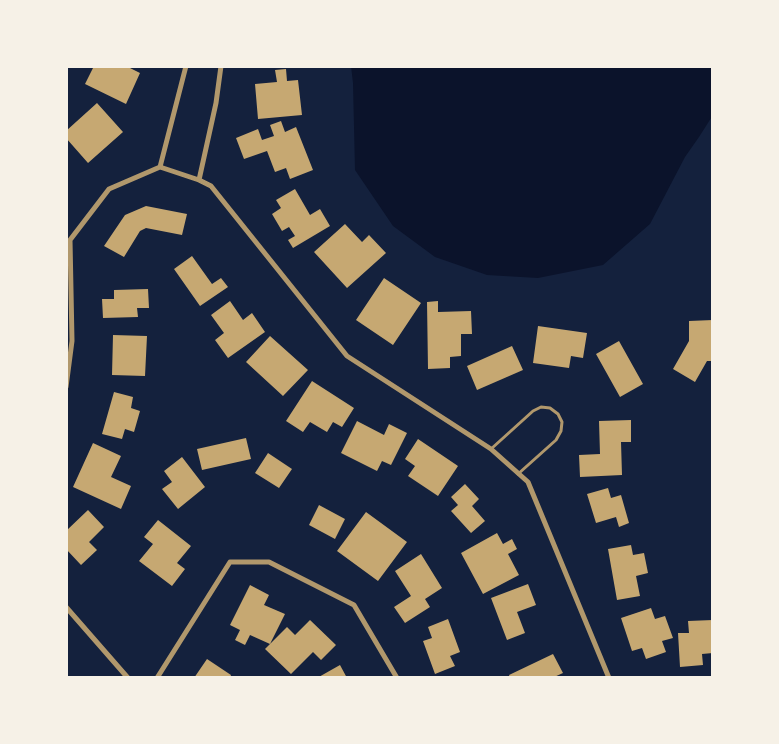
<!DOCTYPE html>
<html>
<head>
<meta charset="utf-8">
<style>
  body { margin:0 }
  #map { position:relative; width:779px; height:744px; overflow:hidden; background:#14213d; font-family:Mulish,sans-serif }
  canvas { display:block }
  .frame { position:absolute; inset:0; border:68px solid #f6f1e7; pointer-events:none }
</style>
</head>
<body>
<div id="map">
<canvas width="779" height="744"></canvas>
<div class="frame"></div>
</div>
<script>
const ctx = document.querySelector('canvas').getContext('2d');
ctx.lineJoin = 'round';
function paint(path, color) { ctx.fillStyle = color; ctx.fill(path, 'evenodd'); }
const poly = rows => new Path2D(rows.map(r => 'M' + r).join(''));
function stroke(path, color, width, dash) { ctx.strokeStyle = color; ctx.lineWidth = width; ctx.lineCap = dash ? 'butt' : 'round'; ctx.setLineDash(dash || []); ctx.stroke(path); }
paint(poly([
  [351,66,713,66,713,115,699,137,685,157,650,224,603,265,538,278,487,275,435,257,393,226,355,170,353,83]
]), '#0b132b');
paint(poly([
  [94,66,131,66,130,68,140,73,126,104,85,84],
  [286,69,287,81,298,80,302,115,258,119,255,84,277,82,275,70],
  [97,103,123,132,88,163,66,138,66,131],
  [281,121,285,132,296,127,313,170,290,179,286,168,275,172,267,151,244,159,236,138,258,129,262,140,274,136,270,125],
  [295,189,310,215,320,209,330,226,293,248,288,240,295,236,289,227,282,231,272,214,281,208,276,200],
  [146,206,187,214,182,235,146,228,140,231,124,257,104,246,125,215],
  [345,224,362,242,369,235,386,253,347,288,314,252],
  [192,256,212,284,221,278,228,287,200,306,174,269],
  [384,278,421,303,393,345,356,320],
  [148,289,149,308,137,308,138,317,103,318,102,299,114,299,114,290],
  [230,301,243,320,252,313,265,332,228,358,215,340,224,333,211,315],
  [438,301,438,312,471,311,472,334,461,334,461,356,450,357,450,368,428,369,427,302],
  [713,320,713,361,707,361,695,382,673,369,689,341,689,321],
  [538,326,587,333,583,358,571,356,569,368,533,363],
  [113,335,147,336,145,376,112,375],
  [270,336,308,370,283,396,246,362],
  [619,341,643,384,620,397,596,354],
  [512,346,523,370,477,390,467,366],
  [312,381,354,408,342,427,333,422,327,432,310,422,303,432,286,421],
  [114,392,133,397,131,408,140,411,134,432,125,429,122,439,102,434],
  [631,420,631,442,621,442,622,475,580,477,579,455,600,454,599,421],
  [357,421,384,435,389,424,407,433,391,465,382,461,377,471,341,453],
  [246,438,251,459,202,470,197,449],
  [418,439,458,466,438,496,408,476,415,466,405,459],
  [93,443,121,456,111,477,131,486,121,509,73,487],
  [268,453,292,469,279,488,255,473],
  [182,457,205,487,178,509,162,489,172,482,164,471],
  [465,484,479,499,472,506,485,521,471,533,451,511,458,505,451,497],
  [608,488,611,498,621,495,629,523,619,527,616,517,596,523,587,494],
  [319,505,345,519,335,539,309,525],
  [88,510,104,527,89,542,97,550,81,565,66,549,66,531],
  [366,512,407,542,378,581,337,551],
  [158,520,191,546,177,563,185,569,172,586,139,561,153,544,144,537],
  [497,533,503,544,512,539,517,549,508,554,519,575,483,594,461,553],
  [631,545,633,555,644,553,648,573,636,576,640,596,617,600,608,549],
  [421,554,442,588,425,599,430,607,405,623,394,607,411,596,395,571],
  [528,584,536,605,517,612,525,633,507,640,491,598],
  [250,585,269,595,264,605,285,614,270,644,250,635,245,645,235,640,240,630,230,625],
  [651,608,655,619,665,616,673,638,662,641,666,652,646,659,642,648,632,651,621,618],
  [448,619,460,652,450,656,455,666,435,674,423,641,432,638,428,627],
  [310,620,336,645,321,660,313,652,291,674,265,649,287,627,295,635],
  [713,620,713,653,702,654,703,665,680,667,678,633,689,633,688,621],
  [553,654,563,673,552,678,510,678,509,675],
  [207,659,231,675,230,678,194,678],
  [340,665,347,678,317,678]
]), '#c6a872');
stroke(poly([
  [491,449,533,411,541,407,550,408,558,414,562,422,561,431,556,440,518,474]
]), '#b1986c', 3);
stroke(poly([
  [160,167,186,66],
  [199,180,216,103,221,66],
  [66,387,72,341,70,240,109,189,160,167,199,180,211,186,347,356,491,449,528,482,609,678],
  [66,607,128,678],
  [157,678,230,562,269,562,354,605,397,678]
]), '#b1986c', 5);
</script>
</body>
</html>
